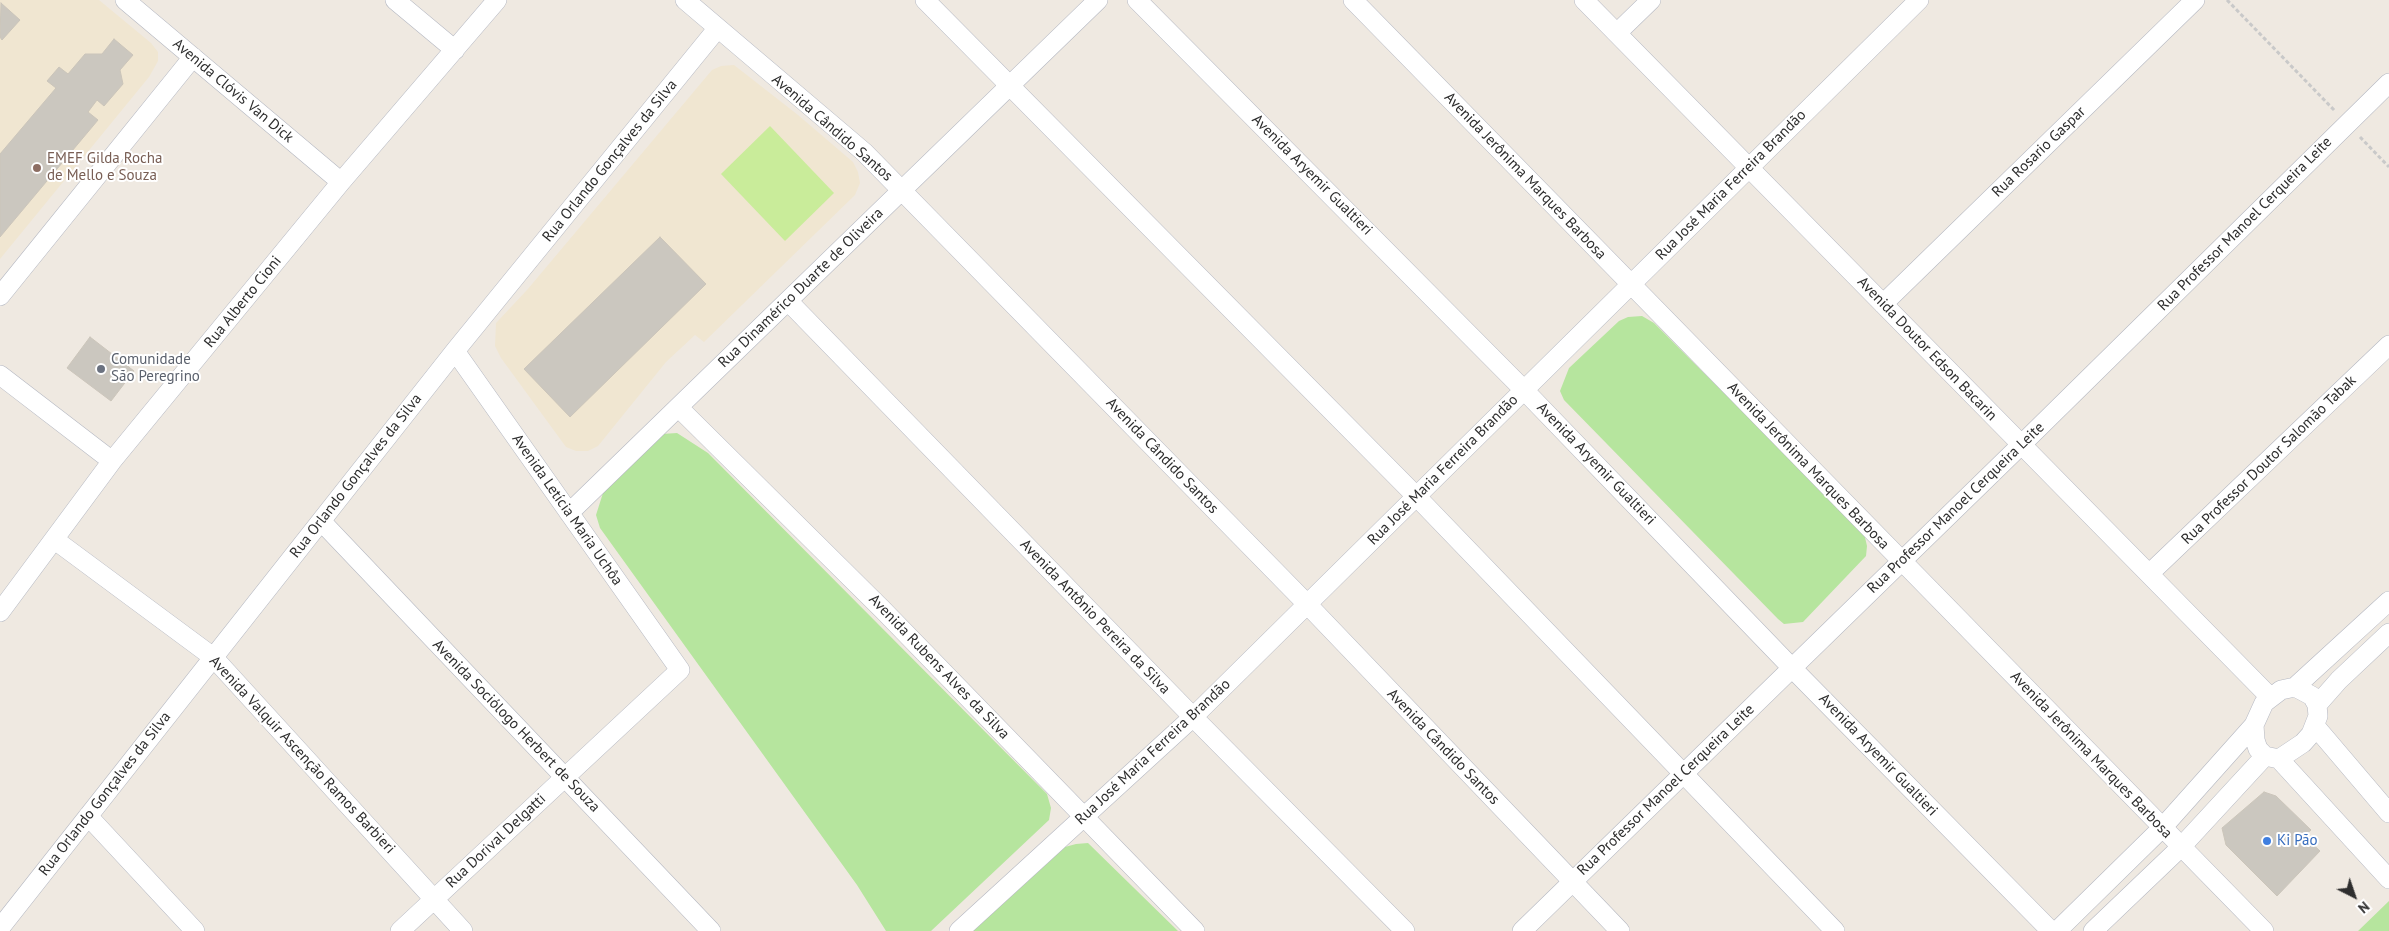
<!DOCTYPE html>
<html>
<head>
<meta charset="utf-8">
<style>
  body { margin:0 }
  #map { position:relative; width:2389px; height:931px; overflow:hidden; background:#efe9e1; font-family:"PT Sans",sans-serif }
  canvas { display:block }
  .north { position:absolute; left:2329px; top:871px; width:50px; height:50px; -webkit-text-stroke:4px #fff; paint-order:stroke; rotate:139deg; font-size:14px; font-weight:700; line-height:20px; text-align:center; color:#2e2e2e }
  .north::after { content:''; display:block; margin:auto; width:18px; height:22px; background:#2e2e2e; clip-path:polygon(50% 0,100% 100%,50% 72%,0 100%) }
</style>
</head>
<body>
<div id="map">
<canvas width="2389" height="931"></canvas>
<div class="north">N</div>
</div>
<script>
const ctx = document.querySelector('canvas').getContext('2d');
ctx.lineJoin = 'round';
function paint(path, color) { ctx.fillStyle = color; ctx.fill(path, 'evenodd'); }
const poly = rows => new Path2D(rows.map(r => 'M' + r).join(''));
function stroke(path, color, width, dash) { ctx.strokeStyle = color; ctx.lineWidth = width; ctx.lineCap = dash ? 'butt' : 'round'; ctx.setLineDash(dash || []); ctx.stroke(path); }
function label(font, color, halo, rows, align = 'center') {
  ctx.font = font + ' "PT Sans",sans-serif'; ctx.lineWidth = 4; ctx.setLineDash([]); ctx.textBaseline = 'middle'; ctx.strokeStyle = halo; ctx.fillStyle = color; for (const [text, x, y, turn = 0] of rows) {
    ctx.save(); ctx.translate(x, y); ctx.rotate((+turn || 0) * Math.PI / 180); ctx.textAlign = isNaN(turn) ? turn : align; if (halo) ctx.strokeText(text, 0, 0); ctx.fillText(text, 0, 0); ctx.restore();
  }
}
paint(poly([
  [0,0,99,0,151,43,158,52,158,61,149,77,0,259],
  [734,65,798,115,853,162,858,172,860,183,855,195,704,342,695,335,666,362,598,446,588,451,576,451,566,447,501,358,495,346,496,323,527,290,712,70,721,66]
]), '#f0e6d1');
paint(poly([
  [1642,316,1654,323,1864,533,1867,546,1866,556,1803,622,1784,624,1778,619,1564,400,1560,391,1569,368,1619,321,1628,317],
  [677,433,708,453,1047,794,1051,808,1049,820,931,931,886,931,857,885,600,528,596,515,603,493,662,434],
  [1088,843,1178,931,973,931,1065,847,1076,844],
  [2389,901,2389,931,2358,931]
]), '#b6e59e');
paint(poly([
  [770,126,834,193,785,241,721,174]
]), '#c9ec9a');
const building = poly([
  [1,3,20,20,2,40,0,37,1,3],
  [114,39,133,55,120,70,123,84,104,106,97,100,88,112,98,120,0,237,0,154,56,88,47,81,59,67,68,74,85,54,102,54,114,39],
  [660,237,706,284,570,417,524,369,660,237],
  [90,337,134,371,111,401,67,368,90,337],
  [2264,792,2276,796,2311,830,2304,836,2320,851,2277,896,2226,845,2222,828,2264,792]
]);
paint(building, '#cbc7bf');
stroke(building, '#cbc5ba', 1);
const minor = poly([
  [125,0,341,182],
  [395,0,455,50],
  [685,0,864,152,1307,604,1620,931],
  [925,0,1416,496,1835,931],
  [1137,0,1524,390,1792,668,2051,931],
  [1353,0,2264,931],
  [1584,0,2270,697],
  [1617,33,1651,0],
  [0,296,193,57],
  [788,301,1193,717,1405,931],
  [1883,304,2195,0],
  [0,375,112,461],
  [679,408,883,610,1195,931],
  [569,513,1098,0],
  [321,521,711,931],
  [55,540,213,657,463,931],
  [2149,574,2389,345],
  [0,612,112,461,341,182,497,0],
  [2295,687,2389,601],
  [2317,705,2339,680,2389,633],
  [2315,726,2389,813],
  [2279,759,2303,743,2311,734,2318,716,2317,705,2312,696,2295,687,2281,690,2264,703,2254,725,2255,740,2258,749,2265,756,2279,759,2389,879],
  [88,816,195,931],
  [0,928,455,351,717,29],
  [400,931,680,670,455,351],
  [959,931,1193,717,1919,0],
  [1522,931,2022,444,2389,83],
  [2057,931,2162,828,2254,725],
  [2093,931,2181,847,2265,756]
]);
stroke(minor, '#b4b7c1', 20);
stroke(poly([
  [2227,0,2335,111],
  [2360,137,2389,167]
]), '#c9c9c9', 3, [4, 2.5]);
stroke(minor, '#fff', 19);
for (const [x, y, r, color] of [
  [37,168,5,"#8d6e63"],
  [101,369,5,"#6b7280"],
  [2267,841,5,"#3f7fe0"]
]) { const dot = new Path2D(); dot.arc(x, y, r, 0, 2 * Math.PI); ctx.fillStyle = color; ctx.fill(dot); stroke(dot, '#fff', 2); }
label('15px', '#2e2e2e', '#fff', [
  ["Avenida Clóvis Van Dick",233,91,40],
  ["Avenida Cândido Santos",832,128,41],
  ["Rua Rosario Gaspar",2039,152,-44],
  ["Rua Orlando Gonçalves da Silva",610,161,-51],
  ["Avenida Aryemir Gualtieri",1312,175,45],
  ["Avenida Jerônima Marques Barbosa",1525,176,46],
  ["Rua José Maria Ferreira Brandão",1731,185,-45],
  ["Rua Professor Manoel Cerqueira Leite",2245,224,-45],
  ["Rua Dinamérico Duarte de Oliveira",801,288,-44],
  ["Rua Alberto Cioni",243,302,-51],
  ["Avenida Doutor Edson Bacarin",1927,349,46],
  ["Avenida Cândido Santos",1162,456,46],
  ["Rua Professor Doutor Salomão Tabak",2269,460,-44],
  ["Avenida Aryemir Gualtieri",1596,464,46],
  ["Avenida Jerônima Marques Barbosa",1808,466,46],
  ["Rua José Maria Ferreira Brandão",1443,470,-45],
  ["Rua Orlando Gonçalves da Silva",356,476,-52],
  ["Rua Professor Manoel Cerqueira Leite",1956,508,-44],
  ["Avenida Letícia Maria Uchôa",567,510,55],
  ["Avenida Antônio Pereira da Silva",1095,617,46],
  ["Avenida Rubens Alves da Silva",939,667,46],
  ["Avenida Sociólogo Herbert de Souza",516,726,46],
  ["Avenida Cândido Santos",1443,747,46],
  ["Rua José Maria Ferreira Brandão",1153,752,-43],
  ["Avenida Valquir Ascenção Ramos Barbieri",302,755,47],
  ["Avenida Aryemir Gualtieri",1878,755,46],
  ["Avenida Jerônima Marques Barbosa",2091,755,46],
  ["Rua Professor Manoel Cerqueira Leite",1666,790,-44],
  ["Rua Orlando Gonçalves da Silva",105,794,-52],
  ["Rua Dorival Delgatti",496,841,-43]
]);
label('15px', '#785e54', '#fff', [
  ["EMEF Gilda Rocha",47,159],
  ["de Mello e Souza",47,176]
], 'left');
label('15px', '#5b616d', '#fff', [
  ["Comunidade",111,360],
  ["São Peregrino",111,377]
], 'left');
label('15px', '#366cbe', '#fff', [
  ["Ki Pão",2277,841]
], 'left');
</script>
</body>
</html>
